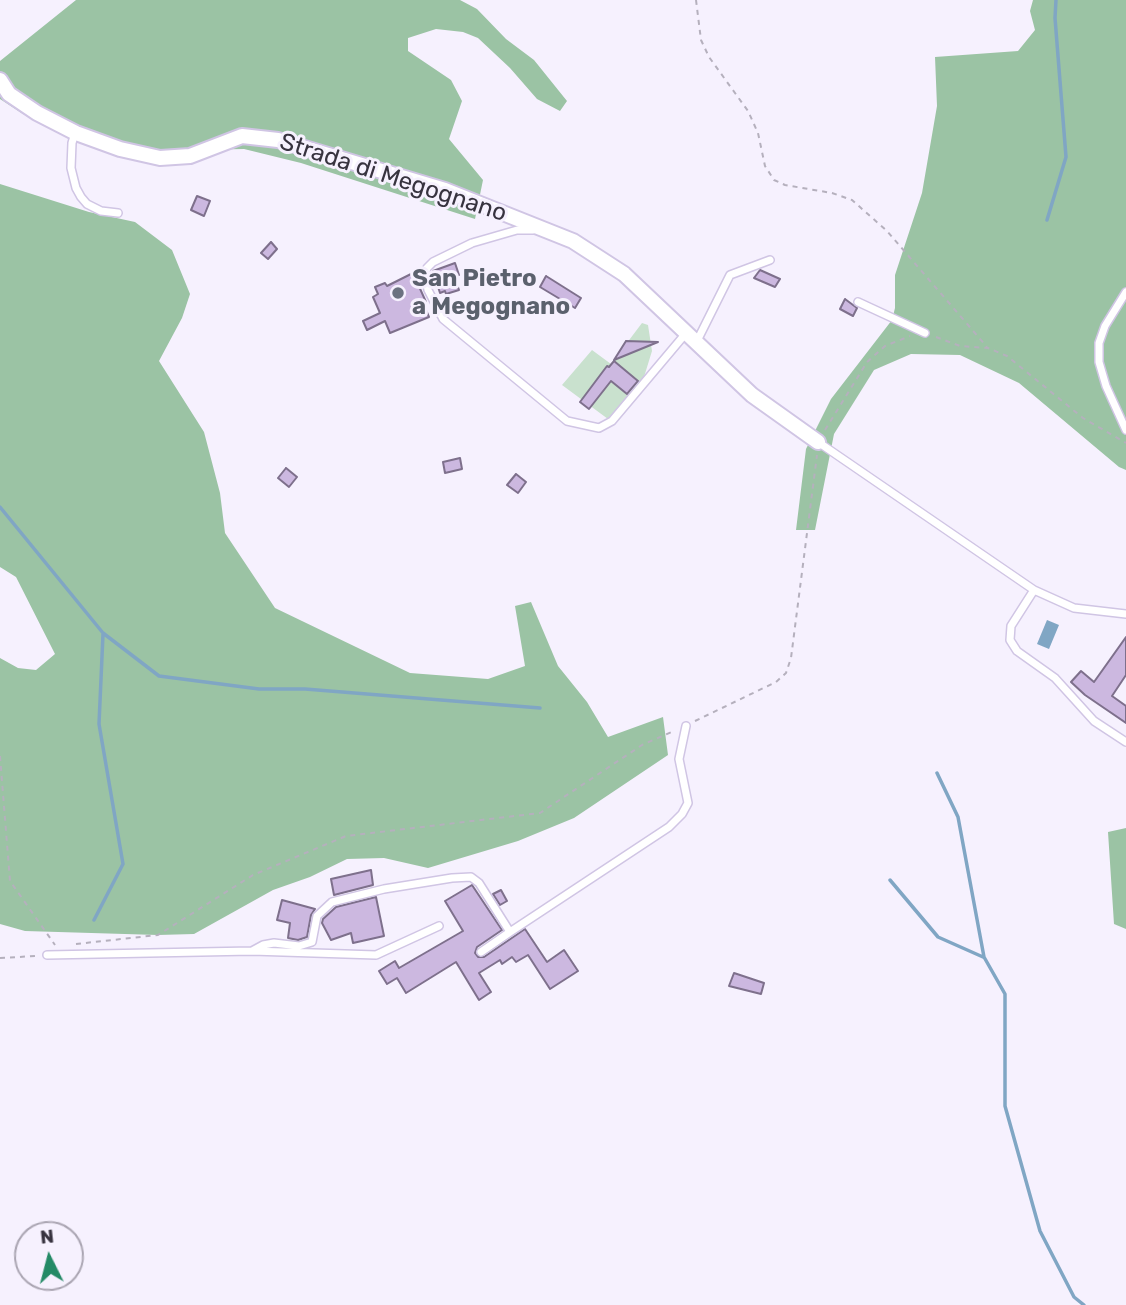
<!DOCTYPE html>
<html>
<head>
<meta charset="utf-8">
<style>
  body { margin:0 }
  #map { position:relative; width:1126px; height:1305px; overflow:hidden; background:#f6f1fe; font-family:Rubik,sans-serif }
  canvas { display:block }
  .north { position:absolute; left:14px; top:1221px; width:70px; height:70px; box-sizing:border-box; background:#f6f1fe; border:2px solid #aaa5b2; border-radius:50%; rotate:354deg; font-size:19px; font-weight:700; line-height:28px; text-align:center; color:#37333f }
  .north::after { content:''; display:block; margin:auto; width:24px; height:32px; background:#248a66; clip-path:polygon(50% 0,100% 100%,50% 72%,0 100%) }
</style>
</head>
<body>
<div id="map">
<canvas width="1126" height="1305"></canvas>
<div class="north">N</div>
</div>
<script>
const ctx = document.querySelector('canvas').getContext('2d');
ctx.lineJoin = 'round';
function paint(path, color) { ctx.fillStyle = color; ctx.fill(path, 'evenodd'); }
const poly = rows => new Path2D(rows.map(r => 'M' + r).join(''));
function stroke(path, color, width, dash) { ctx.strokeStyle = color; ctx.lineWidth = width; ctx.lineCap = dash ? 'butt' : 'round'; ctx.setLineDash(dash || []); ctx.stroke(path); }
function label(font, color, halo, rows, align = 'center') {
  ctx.font = font + ' Rubik,sans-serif'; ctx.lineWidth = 6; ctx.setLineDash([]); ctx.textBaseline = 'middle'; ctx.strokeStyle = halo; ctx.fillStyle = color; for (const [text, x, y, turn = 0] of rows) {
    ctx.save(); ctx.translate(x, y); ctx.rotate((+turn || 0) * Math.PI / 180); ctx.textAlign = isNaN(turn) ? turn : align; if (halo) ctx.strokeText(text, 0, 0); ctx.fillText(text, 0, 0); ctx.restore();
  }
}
paint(poly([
  [642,323,648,325,652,351,644,377,608,419,562,385,592,350,611,364]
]), '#c9e1ce');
paint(poly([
  [76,0,460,0,477,9,506,39,534,60,567,101,560,111,537,99,510,68,478,38,463,32,436,29,408,38,408,51,451,80,462,101,449,139,483,180,475,219,301,163,244,149,149,151,93,140,23,114,0,99,0,61],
  [1033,0,1126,0,1126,470,1119,467,1019,383,960,355,911,354,874,370,834,434,815,530,796,530,806,449,831,399,892,320,895,308,895,275,922,193,937,106,935,57,1018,51,1035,30,1030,11],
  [0,184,89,212,135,222,172,250,190,294,182,318,159,361,204,432,220,493,225,533,275,608,410,673,488,679,525,666,515,606,531,602,558,666,587,702,608,737,663,717,668,755,574,818,518,841,428,868,384,858,347,859,310,877,273,890,194,934,158,935,25,931,0,924,0,658,18,668,36,670,55,654,16,577,0,567],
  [1126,828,1126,929,1114,924,1108,832]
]), '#9bc3a4');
paint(poly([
  [1047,620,1059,625,1049,649,1037,644]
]), '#80a6c4');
stroke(poly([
  [1047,220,1066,157,1055,18,1056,0],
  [0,507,103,633,159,676,259,689,305,689,540,708],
  [937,773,958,817,984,957,1005,994,1005,1106,1040,1231,1074,1297,1084,1305],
  [890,880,938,937,983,957],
  [94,920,123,864,99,724,103,634]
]), '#80a6c4', 3.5);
const building = poly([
  [197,196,210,201,204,216,191,210,197,196],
  [271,242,277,249,268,259,261,253,271,242],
  [455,263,459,275,454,276,459,290,446,294,445,291,440,293,433,271,455,263],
  [760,270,780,279,775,287,754,278,760,270],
  [413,273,426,302,423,303,429,317,390,333,385,321,367,330,363,321,380,313,373,297,378,294,375,287,385,283,387,286,413,273],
  [546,276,581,298,575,308,540,287,546,276],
  [845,299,857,308,853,316,840,309,845,299],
  [626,341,658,342,614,360,626,341],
  [614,361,638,381,627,394,611,381,589,409,580,402,607,366,609,367,614,361],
  [460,458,462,469,445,473,443,462,460,458],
  [286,468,297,477,289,487,278,478,286,468],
  [516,474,526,482,518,493,507,485,516,474],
  [1126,637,1126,675,1112,696,1126,706,1126,723,1085,695,1071,682,1081,671,1094,682,1126,637],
  [371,870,373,885,334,895,331,879,371,870],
  [472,885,502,930,477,947,475,953,478,957,484,957,525,929,547,962,564,950,578,971,550,989,528,955,516,962,512,957,502,964,500,960,479,973,491,992,479,1000,456,962,406,993,397,978,387,984,379,971,395,961,399,968,463,931,445,901,472,885],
  [501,890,507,901,500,905,493,894,501,890],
  [376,897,384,936,353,943,351,933,331,940,322,923,323,919,336,907,376,897],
  [282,900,315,909,311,915,307,937,298,940,288,938,290,923,277,920,282,900],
  [734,973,764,983,761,994,729,986,734,973]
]);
paint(building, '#ccb8e0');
stroke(building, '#7e708c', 2);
const lane = poly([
  [75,133,72,143,71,168,76,188,81,197,87,204,101,211,118,213],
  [533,230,517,230,472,243,433,262,427,268,425,274,428,290,443,319,567,421,599,428,612,421,687,332],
  [1126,292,1105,326,1099,343,1099,362,1106,386,1126,430],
  [858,302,925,333],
  [697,341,730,275,770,260],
  [818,442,1034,590,1074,608,1126,614],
  [1034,590,1011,626,1010,640,1017,651,1055,678,1094,721,1126,742],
  [252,951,263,945,274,943,299,946,312,942,317,916,332,902,384,889,452,878,471,877,479,883,510,932,669,827,682,814,688,803,679,759,686,726],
  [481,952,510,932],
  [47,955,252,951,376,955,439,926]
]);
const street = poly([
  [0,80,9,94,37,113,76,133,120,149,160,158,190,156,242,136,278,140,445,190,573,241,624,274,752,395,818,442]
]);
stroke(lane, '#d0c5e4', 10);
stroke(street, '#d0c5e4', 18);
stroke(poly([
  [696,0,701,40,709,57,748,111,758,133,765,166,774,180,785,185,832,193,852,200,887,231,987,347],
  [936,337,960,346,988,348,1007,356,1083,418,1126,443],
  [825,430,867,362,885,346,910,336],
  [695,721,776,682,786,673,791,658,817,455],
  [0,756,10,881,55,945],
  [76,944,158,935,253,875,346,836,540,813,642,745,674,731],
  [0,958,36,956]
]), '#b5b0bd', 2, [5, 5]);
stroke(lane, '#fff', 7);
stroke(street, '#fff', 14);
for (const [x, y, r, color] of [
  [398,293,7,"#6b7280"]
]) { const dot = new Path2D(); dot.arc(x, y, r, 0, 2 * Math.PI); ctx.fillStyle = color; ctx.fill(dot); stroke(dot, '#f6f1fe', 2.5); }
label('24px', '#37333f', '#f6f1fe', [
  ["Strada di Megognano",393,178,18]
]);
label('bold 24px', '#5b616d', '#f6f1fe', [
  ["San Pietro",412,279],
  ["a Megognano",412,307]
], 'left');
</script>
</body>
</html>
